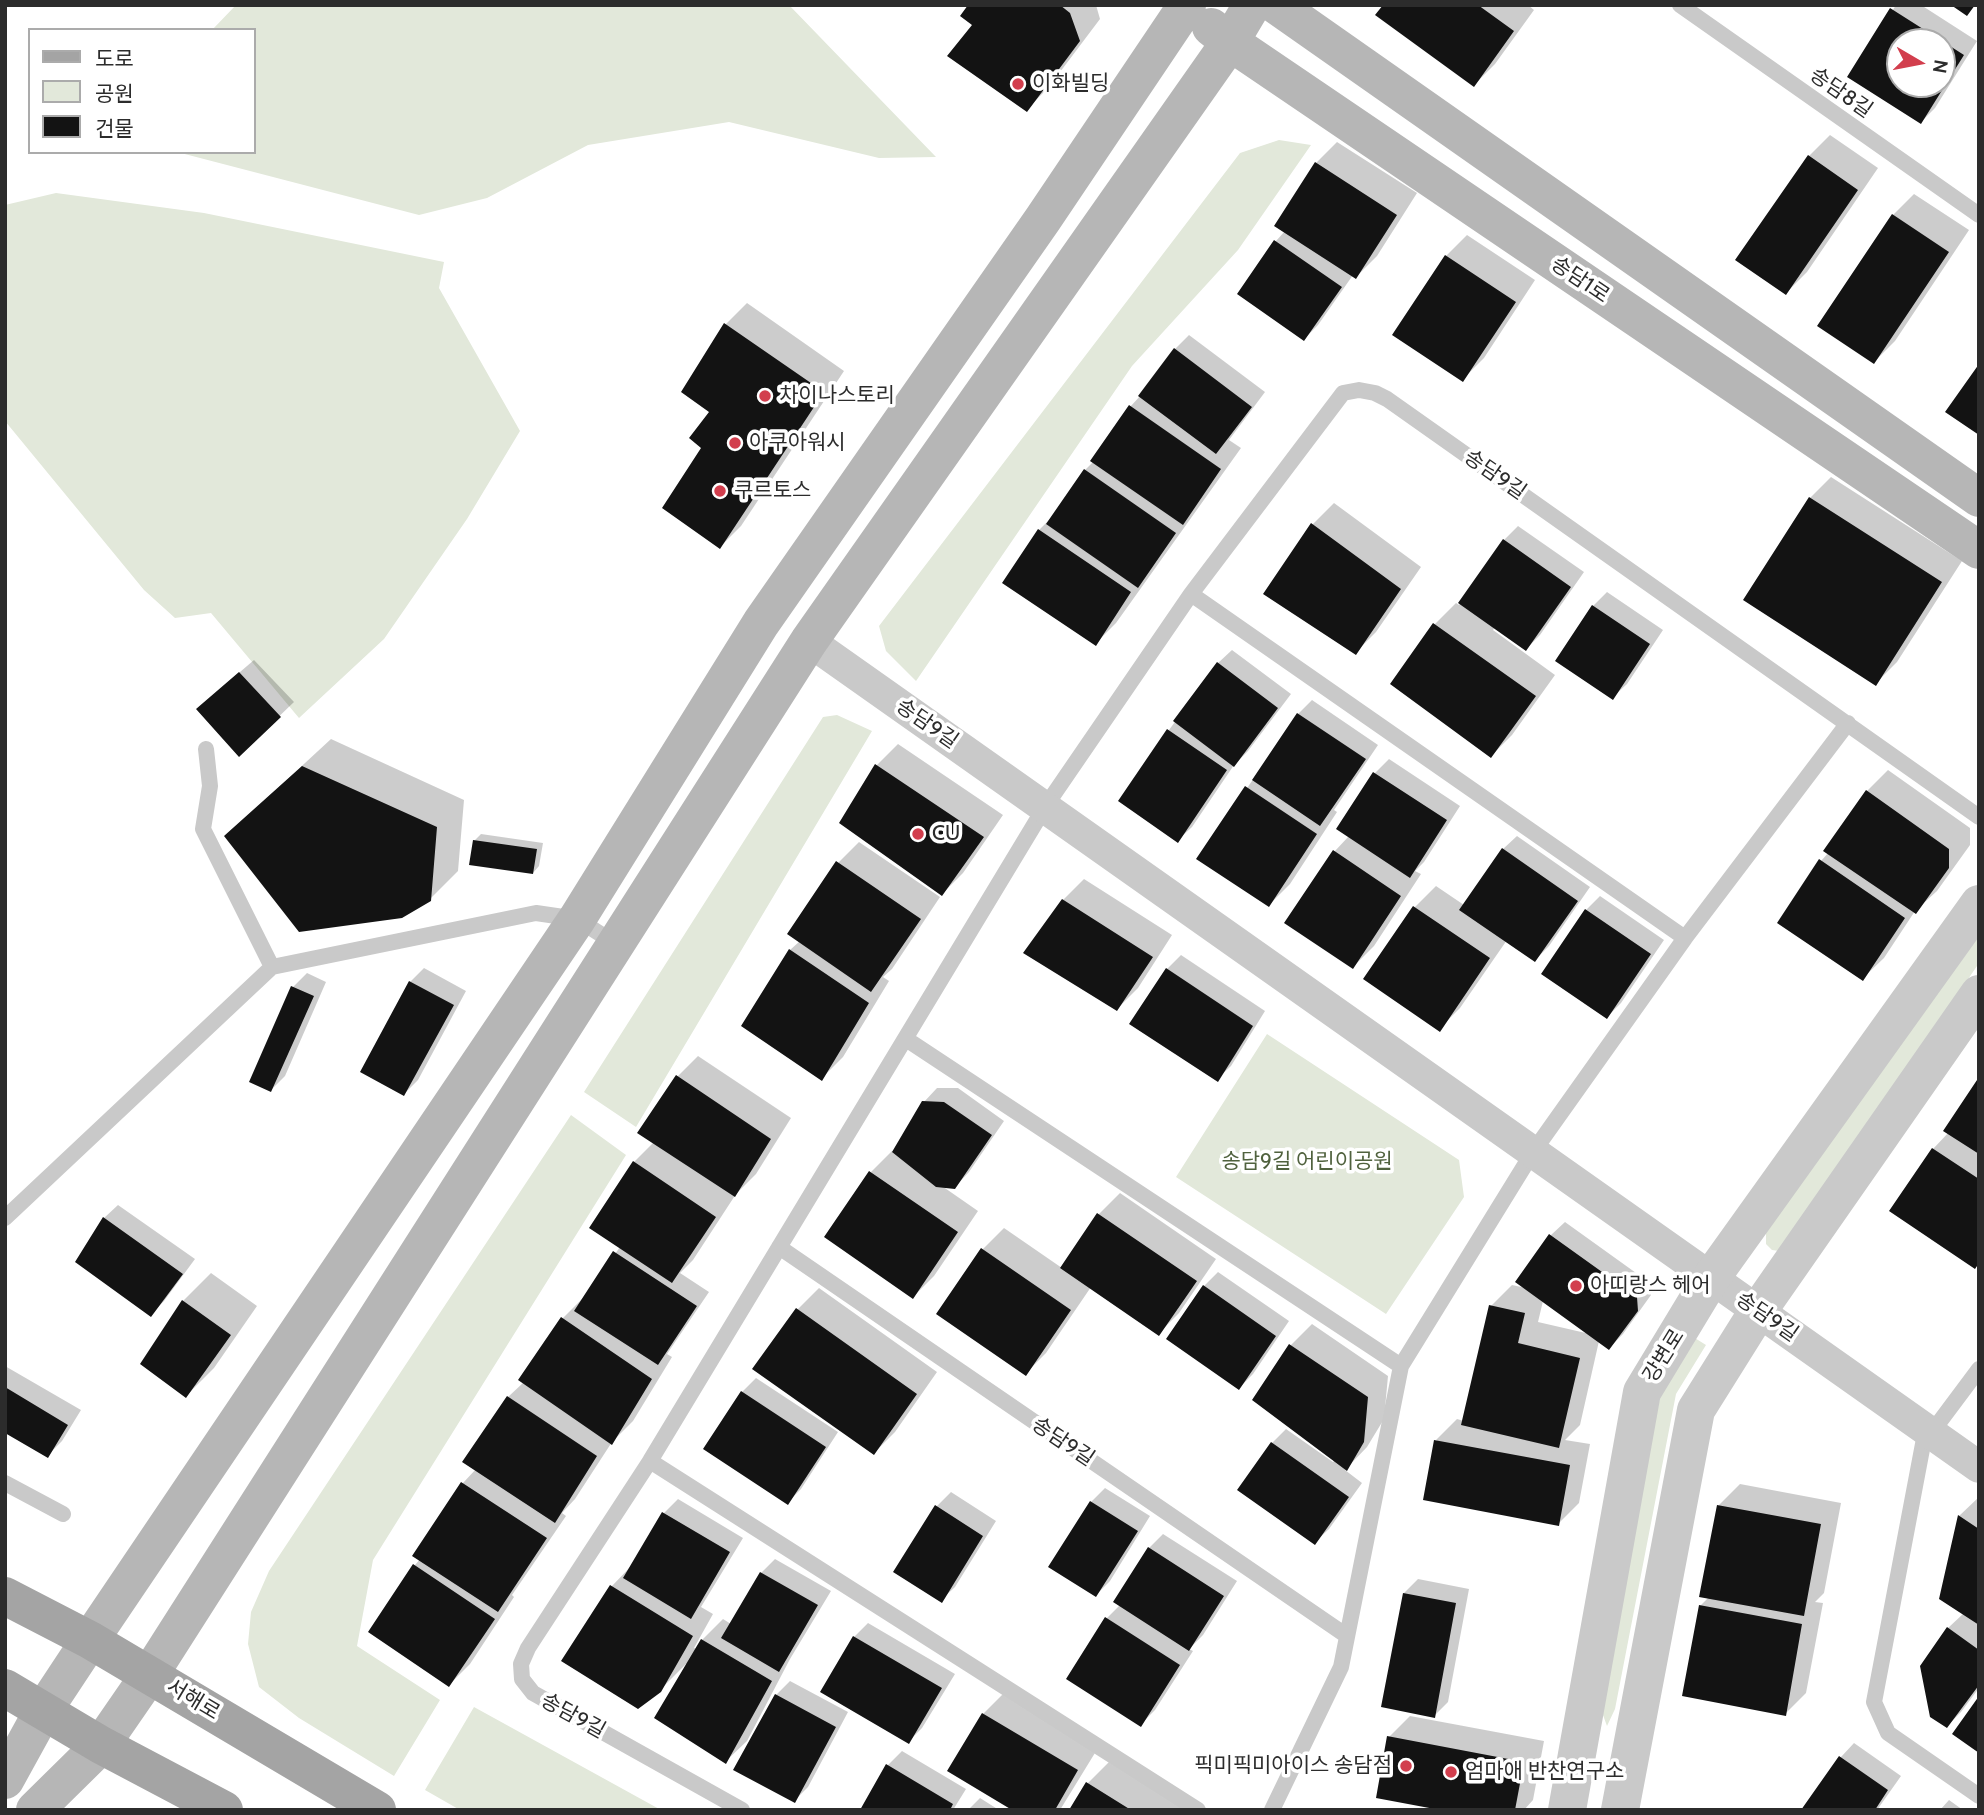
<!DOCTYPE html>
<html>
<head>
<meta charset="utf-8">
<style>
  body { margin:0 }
  #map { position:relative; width:1984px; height:1815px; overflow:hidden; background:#fff; font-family:Cabin,"Noto Sans KR",sans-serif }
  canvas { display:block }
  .frame { position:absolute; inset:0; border:7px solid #2c2c2c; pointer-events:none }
  .legend { position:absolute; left:28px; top:28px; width:228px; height:126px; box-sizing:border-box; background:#fff; border:2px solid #ababab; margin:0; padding:9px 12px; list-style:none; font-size:21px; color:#2c2c2c }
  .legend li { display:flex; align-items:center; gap:14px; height:35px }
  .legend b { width:35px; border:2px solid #ababab }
  .north { position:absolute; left:1886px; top:28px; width:70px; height:70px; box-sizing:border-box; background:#fff; border:2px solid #ababab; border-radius:50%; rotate:100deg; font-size:19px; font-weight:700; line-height:28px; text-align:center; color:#2c2c2c }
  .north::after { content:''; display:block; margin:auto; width:24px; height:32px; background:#d23e4d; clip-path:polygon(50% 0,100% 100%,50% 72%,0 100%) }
</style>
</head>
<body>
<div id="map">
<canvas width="1984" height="1815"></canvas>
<div class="frame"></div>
<ul class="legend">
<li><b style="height:9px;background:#a4a4a4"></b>도로</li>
<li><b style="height:19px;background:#e2e8da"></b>공원</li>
<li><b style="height:19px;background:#131313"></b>건물</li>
</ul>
<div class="north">N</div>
</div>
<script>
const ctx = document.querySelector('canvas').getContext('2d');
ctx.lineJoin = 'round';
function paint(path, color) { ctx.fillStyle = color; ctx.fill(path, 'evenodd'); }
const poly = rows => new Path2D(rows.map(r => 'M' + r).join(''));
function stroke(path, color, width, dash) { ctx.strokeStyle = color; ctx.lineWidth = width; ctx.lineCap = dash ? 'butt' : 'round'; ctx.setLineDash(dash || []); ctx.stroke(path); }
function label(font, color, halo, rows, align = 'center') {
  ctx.font = font + ' Cabin,"Noto Sans KR",sans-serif'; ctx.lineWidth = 7; ctx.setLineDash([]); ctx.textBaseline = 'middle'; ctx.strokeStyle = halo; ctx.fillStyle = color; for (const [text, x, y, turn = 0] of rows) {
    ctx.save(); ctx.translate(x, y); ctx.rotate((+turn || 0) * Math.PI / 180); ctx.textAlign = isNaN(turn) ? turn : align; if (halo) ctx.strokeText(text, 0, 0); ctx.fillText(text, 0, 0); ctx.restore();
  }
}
paint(poly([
  [236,5,789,5,936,157,879,158,729,122,588,145,487,198,419,215,177,152,254,152,254,30,212,30],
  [1279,140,1311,145,1238,250,1132,366,916,681,886,651,879,626,1240,153],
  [56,193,204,213,444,262,439,288,520,431,467,519,384,639,299,718,211,613,175,618,144,590,5,421,5,205],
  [837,715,872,731,636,1127,584,1092,823,717],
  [1979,921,1979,963,1788,1245,1779,1251,1772,1250,1766,1244,1766,1233],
  [1267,1034,1459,1160,1464,1197,1386,1314,1176,1177],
  [571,1115,626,1155,373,1560,357,1646,440,1700,394,1776,299,1718,259,1687,248,1644,251,1612,269,1571],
  [1690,1335,1706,1345,1676,1394,1615,1709,1607,1726,1599,1704,1661,1392],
  [474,1707,661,1810,460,1810,425,1790]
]), '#e2e8da');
paint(poly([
  [970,5,1096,5,1100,19,1048,88,1027,109,974,24],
  [1385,5,1528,5,1534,10,1495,64,1474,85],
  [1896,5,1921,5,1977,41,1935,108,1921,122,1850,76],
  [1900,42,1942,42,1942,84,1900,84],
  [1830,135,1878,168,1807,272,1786,293,1738,260,1809,156],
  [1337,142,1417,193,1377,256,1356,277,1353,275,1318,325,1304,339,1239,293,1276,241,1285,231,1316,163],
  [1914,194,1969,230,1895,341,1874,362,1893,215],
  [1467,235,1535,280,1484,358,1463,379,1446,256],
  [747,303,844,371,741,526,720,547,703,448,712,412,684,392,726,324],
  [1189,335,1265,392,1229,440,1241,448,1116,623,1095,644,1039,530,1053,516,1085,470,1094,461,1130,407,1141,395,1175,349],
  [1831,477,1962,561,1897,662,1876,683,1745,599,1810,498],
  [1334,503,1421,567,1376,632,1355,653,1265,594,1313,524],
  [1518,526,1584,572,1540,635,1526,649,1495,627,1493,630,1555,675,1512,735,1491,756,1392,684,1435,624,1456,603,1459,605,1504,540],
  [1607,592,1663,630,1627,684,1613,697,1593,606],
  [1232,650,1291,694,1248,751,1234,765,1192,827,1178,840,1121,801,1169,730,1218,663],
  [254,660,294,702,239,755,212,696],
  [1312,700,1378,745,1334,810,1337,812,1290,884,1269,905,1199,858,1298,714],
  [331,739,464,800,458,871,430,899,226,836],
  [898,744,1003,815,963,873,942,894,841,823,877,765],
  [1389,759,1460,806,1424,862,1415,871,1421,874,1374,946,1353,967,1334,852,1349,836,1375,773],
  [1888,770,1970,828,1970,845,1937,891,1915,911,1884,958,1863,978,1821,861,1829,852,1826,850,1867,791],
  [481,834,543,843,539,866,533,873,474,841],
  [1517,836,1590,887,1549,946,1535,960,1507,940,1460,1008,1439,1029,1366,979,1415,907,1436,886,1464,905,1503,849],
  [859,842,940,897,892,969,883,977,889,981,843,1057,822,1078,790,950,800,941,838,863],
  [1084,879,1172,935,1138,988,1117,1009,1063,900],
  [1600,896,1664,940,1621,1003,1607,1017,1586,910],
  [1181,955,1265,1011,1231,1066,1217,1079,1167,969],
  [424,968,466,991,418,1080,404,1094,410,982],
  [307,973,326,982,285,1076,271,1090,293,987],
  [698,1056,791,1118,756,1174,736,1194,693,1260,680,1273,709,1292,667,1354,672,1357,633,1421,612,1442,575,1499,562,1513,566,1516,512,1595,514,1597,470,1664,449,1685,415,1565,420,1559,415,1556,463,1483,476,1469,508,1397,524,1382,521,1380,563,1318,584,1297,620,1247,634,1162,654,1142,677,1077],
  [1979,1081,1979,1263,1933,1149,1949,1132],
  [937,1088,958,1088,1004,1121,969,1172,955,1187,942,1186,978,1211,934,1276,913,1297,871,1172,892,1151,894,1153,923,1103],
  [1120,1193,1216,1259,1179,1313,1158,1334,1091,1287,1046,1353,1025,1374,983,1249,1004,1228,1062,1268,1099,1214],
  [118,1205,195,1259,164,1301,150,1315,104,1218],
  [1565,1222,1650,1283,1651,1295,1623,1334,1609,1348,1599,1341,1580,1425,1565,1440,1590,1444,1579,1503,1558,1524,1436,1440,1457,1419,1464,1421,1491,1306,1512,1285,1526,1288,1551,1235],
  [1543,1301,1590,1334,1538,1322],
  [1218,1272,1289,1321,1253,1374,1239,1388,1204,1286],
  [211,1273,257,1306,214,1368,186,1396,183,1301],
  [819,1288,937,1372,895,1432,874,1453,755,1369,798,1309],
  [1312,1324,1388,1376,1384,1419,1367,1447,1345,1470,1362,1483,1329,1529,1315,1542,1272,1443,1286,1429,1333,1462,1335,1460,1254,1399,1291,1345],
  [5,1366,81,1410,62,1441,48,1455,5,1431],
  [756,1378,838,1432,801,1489,787,1503,742,1392],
  [1740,1484,1841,1503,1824,1593,1815,1602,1823,1603,1806,1693,1785,1714,1700,1606,1709,1597,1719,1505],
  [1105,1488,1150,1516,1110,1581,1096,1595,1050,1567,1091,1502],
  [951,1492,996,1521,955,1587,941,1600,937,1506],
  [1979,1497,1979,1688,1961,1712,1947,1726,1948,1628,1964,1613,1959,1516],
  [678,1499,743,1538,701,1607,713,1614,694,1648,697,1649,702,1640,723,1619,731,1624,761,1573,775,1559,831,1591,790,1659,747,1741,726,1761,686,1664,660,1690,564,1660,612,1586,633,1564,664,1513],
  [1163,1534,1237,1581,1203,1635,1189,1649,1193,1651,1155,1710,1141,1724,1106,1619,1121,1604,1116,1601,1149,1548],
  [1418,1579,1469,1589,1448,1702,1434,1716,1404,1593],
  [868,1623,955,1674,922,1728,908,1742,854,1637],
  [790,1681,848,1712,808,1787,794,1801,776,1695],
  [1004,1693,1098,1748,1060,1810,1016,1810,949,1771,983,1714],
  [1410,1716,1544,1741,1533,1800,1524,1810,1449,1810,1389,1737],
  [1854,1743,1901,1776,1877,1810,1803,1810,1841,1757],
  [902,1751,966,1789,953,1810,862,1810,888,1765],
  [1109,1762,1186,1810,1071,1810,1088,1783],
  [980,1798,999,1810,968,1810],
  [1949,1800,1963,1810,1940,1810]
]), '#0003');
paint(poly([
  [968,5,1060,5,1070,13,1080,41,1027,112,947,56,972,25,960,16],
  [1383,5,1478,5,1514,31,1474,87,1375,15],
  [1951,5,1975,5,1967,16],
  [1890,8,1964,55,1921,124,1847,77],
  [1900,42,1942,42,1942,84,1900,84],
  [1808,155,1858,190,1786,295,1735,260],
  [1315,162,1397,215,1356,279,1274,226],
  [1892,214,1949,252,1874,364,1817,326],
  [1274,240,1342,287,1304,341,1237,294],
  [1445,255,1516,302,1463,382,1392,335],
  [724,323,824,392,720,549,662,508,701,448,689,438,709,412,681,392],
  [1174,348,1252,407,1216,454,1138,396],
  [1979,364,1979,435,1945,412],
  [1129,405,1221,469,1183,525,1090,461],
  [1084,469,1176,533,1138,588,1046,524],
  [1809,497,1942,582,1876,686,1743,600],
  [1311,523,1401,589,1356,655,1263,594],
  [1038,529,1131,592,1096,646,1002,583],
  [1503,539,1571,587,1526,651,1458,603],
  [1592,605,1650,644,1613,700,1555,661],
  [1433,623,1536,696,1491,758,1390,684],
  [1217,662,1278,708,1234,767,1173,721],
  [239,672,281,717,239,757,196,709],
  [1297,713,1366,759,1320,826,1252,780],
  [1167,729,1227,770,1178,843,1118,801],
  [875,764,984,837,942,896,839,823],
  [302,766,437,827,431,901,402,918,299,932,224,836],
  [1373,772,1447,820,1410,878,1336,829],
  [1245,786,1317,834,1269,907,1196,859],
  [1866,790,1949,849,1949,868,1916,914,1823,851],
  [473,840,537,849,533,874,469,865],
  [1502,848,1578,901,1535,962,1459,910],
  [1333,850,1401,896,1353,969,1284,923],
  [1819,859,1905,918,1863,981,1777,923],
  [836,861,921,919,871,992,787,934],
  [1062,899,1153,957,1117,1011,1023,953],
  [1413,906,1490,958,1440,1032,1363,979],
  [1585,909,1651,954,1607,1019,1541,974],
  [789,949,869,1003,822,1081,741,1026],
  [1166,968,1253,1026,1218,1082,1129,1024],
  [409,981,454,1005,404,1096,360,1072],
  [291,986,314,996,271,1092,249,1082],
  [676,1075,771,1139,735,1197,637,1133],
  [1979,1077,1979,1154,1943,1131],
  [922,1101,944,1102,992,1135,955,1189,936,1187,892,1152],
  [1932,1148,1979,1179,1979,1263,1975,1269,1889,1211],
  [633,1161,716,1217,672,1283,589,1228],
  [869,1171,958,1232,913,1299,824,1237],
  [1097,1213,1197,1281,1159,1336,1060,1268],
  [103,1217,183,1274,151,1317,75,1262],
  [1549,1234,1637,1297,1638,1311,1609,1350,1515,1282],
  [981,1248,1071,1310,1026,1376,936,1314],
  [613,1251,697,1306,658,1365,574,1311],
  [1203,1285,1276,1336,1239,1390,1166,1339],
  [182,1300,231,1335,186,1398,140,1364],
  [1489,1305,1525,1313,1518,1343,1580,1358,1559,1448,1461,1425],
  [796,1308,917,1394,874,1455,752,1369],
  [561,1317,652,1379,612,1445,518,1380],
  [1289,1344,1368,1397,1364,1442,1347,1471,1252,1400],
  [5,1387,68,1425,48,1458,5,1433],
  [741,1391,826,1447,788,1505,703,1449],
  [507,1396,597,1456,555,1523,462,1462],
  [1434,1440,1570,1465,1559,1526,1423,1500],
  [1271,1442,1349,1497,1315,1545,1237,1490],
  [461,1482,547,1538,498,1612,412,1556],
  [1090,1501,1138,1531,1096,1597,1048,1567],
  [935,1505,983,1536,942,1603,893,1572],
  [1717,1505,1821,1524,1804,1616,1699,1597],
  [662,1512,730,1552,691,1619,623,1578],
  [1958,1515,1979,1529,1979,1625,1939,1599],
  [1148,1547,1224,1596,1189,1651,1113,1602],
  [413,1564,495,1619,449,1687,368,1632],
  [760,1572,818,1605,779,1672,721,1638],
  [610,1585,693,1636,661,1692,638,1709,561,1661],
  [1403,1593,1456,1603,1435,1718,1381,1707],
  [1699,1605,1802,1624,1786,1716,1682,1696],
  [1105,1617,1180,1665,1141,1727,1066,1679],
  [1947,1627,1979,1650,1979,1685,1947,1728,1930,1717,1920,1666],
  [853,1636,942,1688,909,1744,820,1692],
  [701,1639,772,1681,726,1764,654,1718],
  [775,1694,836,1727,795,1803,733,1770],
  [1979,1696,1979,1753,1952,1734],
  [982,1713,1078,1770,1055,1810,1012,1810,947,1771],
  [1387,1736,1524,1762,1515,1810,1440,1810,1376,1798],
  [1839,1756,1888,1790,1875,1810,1801,1810],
  [886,1764,953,1804,950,1810,860,1810],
  [1086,1782,1131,1810,1069,1810]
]), '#131313');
stroke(poly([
  [1680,5,1979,215],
  [1191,594,1685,938],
  [206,749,210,786,203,829,272,967],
  [906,1039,1401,1366],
  [5,1218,272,967,536,913,577,919,616,944],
  [779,1247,1347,1636],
  [1979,1369,1923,1444,1874,1702,1888,1733,1979,1796],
  [650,1461,1198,1810],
  [5,1483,63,1514],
  [742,1810,533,1693,522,1679,521,1664,528,1648,650,1461,1045,807,1191,594,1343,393,1359,390,1375,393,1387,399,1979,817],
  [1272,1810,1341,1667,1401,1366,1533,1152,1685,938,1848,723]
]), '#c9c9c9', 16);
stroke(poly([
  [809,641,1979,1467]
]), '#c9c9c9', 32);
stroke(poly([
  [1567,1810,1642,1392,1711,1278,1979,904],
  [1620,1810,1696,1410,1758,1311,1979,994]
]), '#c9c9c9', 38);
stroke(poly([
  [1276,5,1979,498],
  [1211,27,1230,42,1979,550],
  [5,1780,43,1711,90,1640,577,919,761,623,1043,219,1187,5],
  [35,1810,101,1745,150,1674,809,641,1230,42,1252,5]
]), '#b6b6b6', 38);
stroke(poly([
  [5,1596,90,1640,377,1810],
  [5,1688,101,1745,224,1810]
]), '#a4a4a4', 38);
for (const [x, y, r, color] of [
  [1018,84,7,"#d23e4d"],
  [765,396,7,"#d23e4d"],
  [735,443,7,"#d23e4d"],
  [720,491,7,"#d23e4d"],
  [918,834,7,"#d23e4d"],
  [1576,1286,7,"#d23e4d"],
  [1406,1766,7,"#d23e4d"],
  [1451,1772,7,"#d23e4d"]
]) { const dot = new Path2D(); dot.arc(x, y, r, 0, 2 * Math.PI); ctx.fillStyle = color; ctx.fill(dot); stroke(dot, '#fff', 2.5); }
label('21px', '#2c2c2c', '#fff', [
  ["이화빌딩",1032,84],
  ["차이나스토리",779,396],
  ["아쿠아워시",749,443],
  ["쿠르토스",734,491],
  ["CU",932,834],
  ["아띠랑스 헤어",1590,1286],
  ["픽미픽미아이스 송담점",1392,1766,"right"],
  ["엄마애 반찬연구소",1465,1772]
], 'left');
label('21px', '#2c2c2c', '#fff', [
  ["송담8길",1841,93,35],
  ["송담1로",1580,280,34],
  ["송담9길",1495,475,35],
  ["송담9길",927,724,35],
  ["송담9길",1767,1317,35],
  ["강변로",1664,1356,-58],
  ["송담9길",1063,1442,34],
  ["서해로",193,1700,31],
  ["송담9길",573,1716,29]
]);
label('21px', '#50623e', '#fff', [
  ["송담9길 어린이공원",1307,1162]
]);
</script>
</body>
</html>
